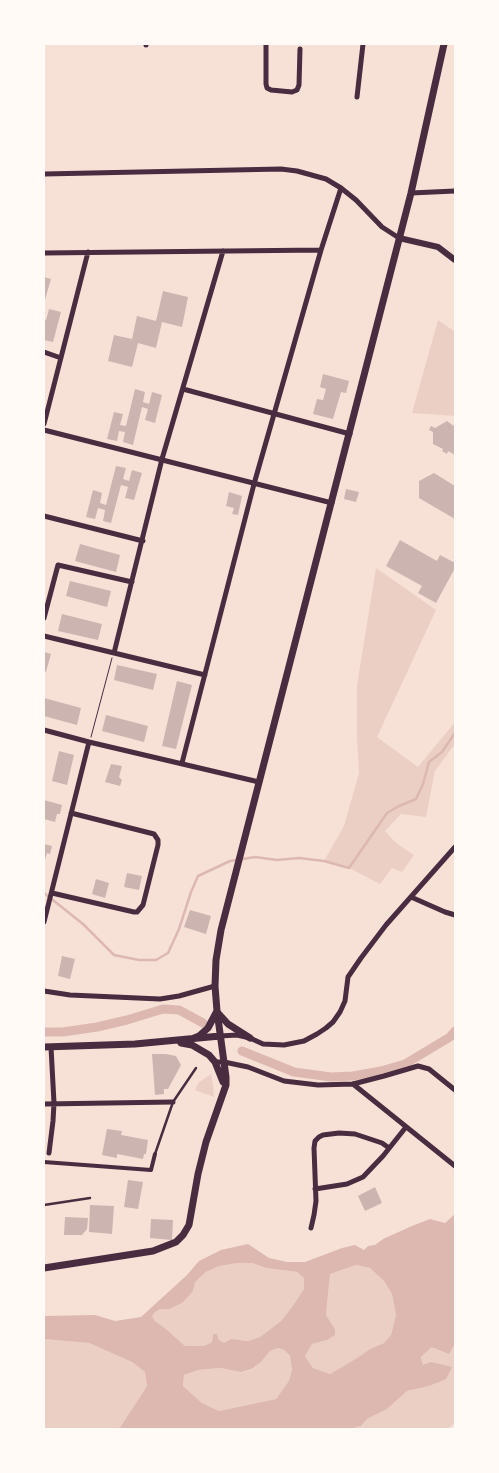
<!DOCTYPE html>
<html>
<head>
<meta charset="utf-8">
<style>
  body { margin:0 }
  #map { position:relative; width:499px; height:1473px; overflow:hidden; background:#f7e1d7; font-family:"Work Sans",sans-serif }
  canvas { display:block }
  .frame { position:absolute; inset:0; border:45px solid #fffaf5; pointer-events:none }
</style>
</head>
<body>
<div id="map">
<canvas width="499" height="1473"></canvas>
<div class="frame"></div>
</div>
<script>
const ctx = document.querySelector('canvas').getContext('2d');
ctx.lineJoin = 'round';
function paint(path, color) { ctx.fillStyle = color; ctx.fill(path, 'evenodd'); }
const poly = rows => new Path2D(rows.map(r => 'M' + r).join(''));
function stroke(path, color, width, dash) { ctx.strokeStyle = color; ctx.lineWidth = width; ctx.lineCap = dash ? 'butt' : 'round'; ctx.setLineDash(dash || []); ctx.stroke(path); }
paint(poly([
  [438,320,455,332,455,416,412,413],
  [376,568,436,610,377,737,418,767,455,722,455,744,435,771,426,817,401,814,385,831,396,843,414,855,402,872,392,868,380,884,349,868,324,861,344,826,359,773,357,739,357,685],
  [211,1074,213,1085,214,1097,195,1090,198,1083],
  [238,1263,252,1263,266,1268,297,1272,304,1277,304,1289,292,1307,281,1321,260,1337,248,1341,240,1340,224,1344,219,1340,217,1334,213,1334,212,1342,204,1346,185,1346,166,1329,155,1321,152,1316,155,1311,160,1309,169,1309,193,1291,195,1282,206,1272,219,1266],
  [356,1265,370,1268,384,1281,392,1294,396,1315,391,1335,384,1343,370,1349,357,1358,330,1374,313,1368,305,1356,312,1344,327,1340,335,1329,326,1315,330,1274],
  [44,1339,89,1343,132,1362,145,1372,147,1386,119,1429,44,1429],
  [455,1344,455,1423,447,1429,349,1429,361,1426,367,1419,387,1409,407,1391,429,1386,420,1355,421,1345,434,1348,449,1354],
  [278,1348,284,1350,290,1357,292,1370,290,1381,276,1399,219,1411,202,1403,183,1386,184,1375,198,1370,220,1368,241,1372,252,1370,261,1362,270,1351]
]), '#ebcfc5');
paint(poly([
  [455,1214,455,1344,449,1354,434,1348,421,1345,420,1355,423,1365,431,1362,452,1367,446,1379,429,1386,407,1391,387,1409,367,1419,361,1426,349,1429,119,1429,147,1386,145,1372,132,1362,89,1343,44,1339,44,1316,95,1315,115,1321,141,1317,187,1275,199,1261,221,1250,248,1244,269,1258,287,1262,305,1262,342,1248,355,1245,364,1250,368,1246,375,1245,383,1239,412,1226,430,1219,445,1223],
  [238,1263,252,1263,266,1268,297,1272,304,1278,304,1289,292,1307,281,1321,260,1337,248,1341,231,1339,224,1343,219,1340,217,1334,213,1334,212,1342,204,1346,185,1346,166,1329,155,1321,152,1316,155,1312,160,1309,169,1309,182,1303,193,1291,195,1282,206,1272,219,1266],
  [356,1265,370,1268,384,1281,392,1294,396,1315,391,1335,384,1343,370,1349,357,1358,330,1374,313,1368,305,1356,312,1344,327,1340,335,1335,335,1329,326,1315,330,1274],
  [278,1348,284,1350,290,1356,292,1370,289,1381,276,1399,219,1411,202,1403,183,1386,184,1375,198,1370,220,1368,241,1372,252,1369,261,1362,270,1351]
]), '#dcb8b0');
stroke(poly([
  [44,893,83,924,114,955,139,960,156,960,168,953,179,929,191,892,198,876,230,861,255,857,277,860,299,858,324,861,349,868,387,813,399,806,416,799,423,784,429,762,442,752,455,733]
]), '#dcb8b0', 2.5);
stroke(poly([
  [44,1032,63,1032,97,1027,127,1020,163,1009,179,1010,203,1023],
  [242,1051,294,1072,331,1077,353,1076,381,1071,405,1064,450,1037,455,1031]
]), '#dcb8b0', 9);
stroke(poly([
  [407,1360,446,1324,455,1310]
]), '#dcb8b0', 14);
paint(poly([
  [44,277,51,279,44,303],
  [163,291,188,297,182,327,162,322,156,348,138,343,132,367,108,361,114,335,132,339,137,316,156,321],
  [49,309,61,312,53,342,44,340,45,327,44,320,46,320],
  [323,374,349,381,346,393,341,392,333,419,313,414,317,399,323,400,326,389,320,387],
  [135,389,145,392,143,402,149,404,152,392,162,395,155,423,145,420,148,409,142,407,133,445,123,442,125,432,119,431,117,441,107,439,114,412,123,414,120,425,126,426],
  [447,421,455,427,455,455,448,451,447,454,442,451,443,449,433,444,433,432,429,430,431,426,435,428],
  [116,466,126,468,123,479,129,481,132,470,142,473,134,500,125,498,128,487,121,485,111,523,103,521,105,510,98,508,95,519,86,517,93,490,102,493,100,503,106,505],
  [434,473,455,486,455,519,419,498,419,481],
  [346,489,359,492,356,502,344,499],
  [229,492,242,496,238,515,232,514,234,508,226,506],
  [400,540,437,561,440,555,455,563,455,568,436,603,418,593,422,586,386,566],
  [80,544,120,555,116,572,75,561],
  [70,581,111,591,107,607,66,596],
  [62,614,102,624,98,640,58,631],
  [44,652,51,654,46,672,44,671],
  [117,665,157,674,153,690,114,680],
  [177,681,192,685,176,749,162,746],
  [44,698,81,708,77,725,44,716],
  [106,715,148,726,144,742,102,731],
  [59,751,74,755,67,785,52,781],
  [111,764,122,766,119,777,122,780,120,786,105,782],
  [44,800,62,805,60,814,57,814,55,822,44,819],
  [44,844,52,846,50,854,47,853,44,863],
  [127,873,142,876,139,890,124,887],
  [96,879,109,883,105,898,92,894],
  [190,910,211,916,206,934,184,927],
  [62,956,75,959,70,979,58,976],
  [152,1054,166,1054,176,1056,181,1065,168,1089,164,1089,164,1094,155,1095],
  [107,1129,122,1131,121,1135,148,1140,146,1154,144,1154,143,1159,117,1154,117,1158,102,1155],
  [128,1180,143,1182,138,1209,124,1207],
  [375,1187,382,1203,365,1211,358,1196],
  [90,1205,114,1206,112,1234,89,1232],
  [65,1217,88,1218,87,1229,82,1235,64,1235],
  [151,1219,173,1220,172,1240,150,1238]
]), '#ccb4b1');
stroke(poly([
  [91,737,112,658]
]), '#4a2c40', 1);
stroke(poly([
  [155,1154,173,1102,196,1068],
  [44,1205,90,1198]
]), '#4a2c40', 2.5);
stroke(poly([
  [44,1162,151,1170,155,1154]
]), '#4a2c40', 4);
stroke(poly([
  [146,44,146,45],
  [266,44,266,84,267,88,271,90,292,92,297,90,299,85,300,49],
  [357,97,363,44],
  [44,174,281,169,297,171,326,179,341,188,356,200,382,227,399,238],
  [411,193,455,191],
  [44,253,321,250],
  [44,352,61,358],
  [183,389,350,434],
  [44,424,88,252],
  [44,430,332,503],
  [44,516,143,541],
  [44,618,58,565,132,582],
  [44,636,205,675],
  [114,653,162,459,223,251],
  [44,730,89,742,259,782],
  [182,763,254,484,321,250,341,188],
  [52,893,134,912,137,912,143,905,158,845,158,840,154,834,71,813],
  [411,897,445,912,455,915],
  [44,922,89,742],
  [44,991,70,995,160,999,179,996,215,986],
  [220,1036,237,1035,250,1038,263,1044,284,1045,304,1041,317,1034,326,1028,333,1022,340,1012,345,1001,348,977,361,958,386,925,455,847],
  [215,1062,224,1062,248,1067,284,1081,318,1085,353,1084,384,1076,418,1066,429,1069,455,1090],
  [353,1084,455,1166],
  [44,1104,173,1102],
  [49,1153,53,1121,54,1103,51,1047],
  [315,1189,347,1184,363,1177,383,1156,406,1127],
  [311,1228,314,1215,316,1201,314,1148,315,1141,319,1137,323,1135,339,1133,355,1134,382,1143,389,1148]
]), '#4a2c40', 5);
stroke(poly([
  [399,238,438,247,455,260]
]), '#4a2c40', 6);
stroke(poly([
  [218,1013,228,1024,250,1038],
  [194,1038,199,1036,208,1028,217,1011],
  [181,1043,192,1045,209,1055,215,1062,223,1082],
  [44,1047,135,1044,220,1036],
  [44,1268,153,1251,176,1242,183,1235,189,1225,198,1174,206,1142,226,1085,226,1077,217,1011,215,986,216,960,221,930,411,193,444,44]
]), '#4a2c40', 7);
</script>
</body>
</html>
